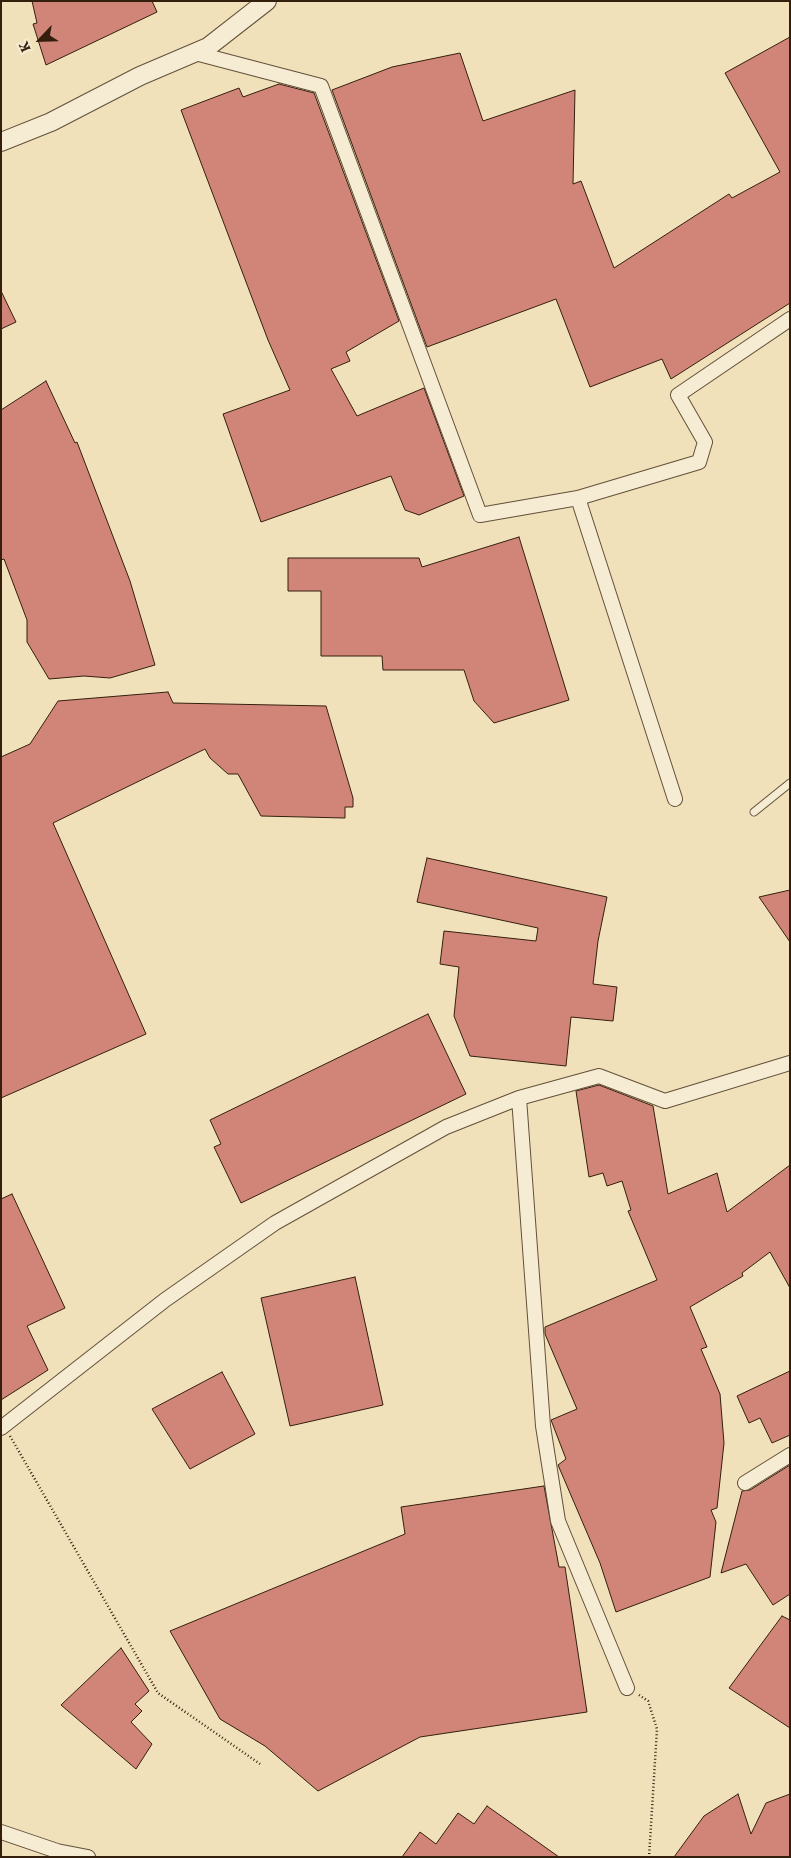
<!DOCTYPE html>
<html>
<head>
<meta charset="utf-8">
<style>
  body { margin:0 }
  #map { position:relative; width:791px; height:1858px; overflow:hidden; background:#f0e1bb; font-family:Vollkorn,serif }
  canvas { display:block }
  .frame { position:absolute; inset:0; border:2px solid #341f0c; pointer-events:none }
  .north { position:absolute; left:15px; top:15px; width:50px; height:50px; -webkit-text-stroke:4px #f5ecd3; paint-order:stroke; rotate:246deg; font-size:14px; font-weight:700; line-height:20px; text-align:center; color:#341f0c }
  .north::after { content:''; display:block; margin:auto; width:18px; height:22px; background:#341f0c; clip-path:polygon(50% 0,100% 100%,50% 72%,0 100%) }
</style>
</head>
<body>
<div id="map">
<canvas width="791" height="1858"></canvas>
<div class="frame"></div>
<div class="north">K</div>
</div>
<script>
const ctx = document.querySelector('canvas').getContext('2d');
ctx.lineJoin = 'round';
function paint(path, color) { ctx.fillStyle = color; ctx.fill(path, 'evenodd'); }
const poly = rows => new Path2D(rows.map(r => 'M' + r).join(''));
function stroke(path, color, width, dash) { ctx.strokeStyle = color; ctx.lineWidth = width; ctx.lineCap = dash ? 'butt' : 'round'; ctx.setLineDash(dash || []); ctx.stroke(path); }
const building = poly([
  [32,1,152,1,157,12,46,65,33,24,37,23,32,1],
  [790,37,790,303,671,379,662,359,590,387,556,299,427,347,332,90,392,67,460,53,483,121,575,90,573,184,581,181,614,268,729,194,732,198,780,172,725,73,790,37],
  [279,84,314,93,399,321,346,352,350,361,331,369,357,416,424,388,464,496,419,515,405,510,391,476,261,522,223,414,290,390,268,340,181,110,239,88,243,97,279,84],
  [1,291,16,322,1,329,1,291],
  [46,381,75,443,77,442,130,581,155,665,110,678,84,676,49,679,27,642,27,620,4,559,1,560,1,410,46,381],
  [519,537,569,700,494,723,474,701,464,670,383,670,382,656,321,656,321,591,288,591,288,558,419,558,422,567,519,537],
  [168,692,173,703,326,706,353,798,353,807,345,807,345,818,261,816,238,774,228,774,210,758,205,749,53,823,146,1034,1,1098,1,757,30,744,58,701,168,692],
  [427,858,607,897,598,941,593,984,617,987,613,1021,571,1017,566,1066,470,1056,454,1016,459,967,440,964,444,931,536,941,538,928,417,902,427,858],
  [790,890,790,942,759,897,790,890],
  [428,1014,466,1094,241,1203,214,1147,221,1144,210,1120,428,1014],
  [599,1085,653,1106,668,1194,717,1173,727,1212,790,1165,790,1288,770,1252,742,1273,743,1276,690,1307,707,1347,701,1349,720,1394,724,1443,717,1508,711,1510,716,1522,710,1577,616,1612,600,1563,558,1465,566,1459,551,1420,577,1409,545,1334,545,1327,657,1280,628,1211,631,1210,622,1181,607,1186,603,1173,589,1177,576,1091,599,1085],
  [12,1194,65,1308,27,1326,48,1370,1,1400,1,1199,12,1194],
  [355,1277,383,1405,290,1426,261,1298,355,1277],
  [790,1371,790,1435,772,1443,760,1418,749,1423,737,1396,790,1371],
  [222,1372,255,1434,190,1469,152,1409,222,1372],
  [790,1465,790,1594,773,1605,746,1564,721,1573,742,1491,750,1490,790,1465],
  [544,1486,559,1567,565,1567,587,1712,420,1737,318,1791,265,1746,220,1719,170,1631,405,1534,401,1507,544,1486],
  [782,1616,790,1620,790,1728,729,1688,782,1616],
  [121,1648,149,1691,135,1704,142,1711,131,1722,152,1744,136,1769,61,1705,121,1648],
  [738,1794,751,1834,766,1803,790,1794,790,1857,674,1857,704,1816,738,1794],
  [487,1806,559,1857,402,1857,420,1832,436,1844,458,1813,474,1824,487,1806]
]);
paint(building, '#d18579');
stroke(building, '#341f0c', 1);
const service = poly([
  [754,812,790,783]
]);
const minor = poly([
  [195,53,321,86,480,515,578,498,675,799],
  [578,498,699,462,705,442,678,395,790,319],
  [1,1428,165,1300,275,1223,446,1127,519,1098],
  [745,1483,790,1455],
  [627,1688,558,1521,543,1426,519,1098,599,1076,665,1101,790,1063],
  [1,1832,57,1851,88,1857]
]);
const tertiary = poly([
  [1,142,51,122,140,76,208,47,267,1]
]);
stroke(service, '#635038', 9);
stroke(minor, '#635038', 16);
stroke(tertiary, '#635038', 20);
stroke(poly([
  [10,1436,158,1693,260,1764],
  [639,1695,648,1701,657,1729,649,1857]
]), '#341f0c', 2.5, [1, 2.5]);
stroke(service, '#f5ecd3', 7);
stroke(minor, '#f5ecd3', 14);
stroke(tertiary, '#f5ecd3', 18);
</script>
</body>
</html>
